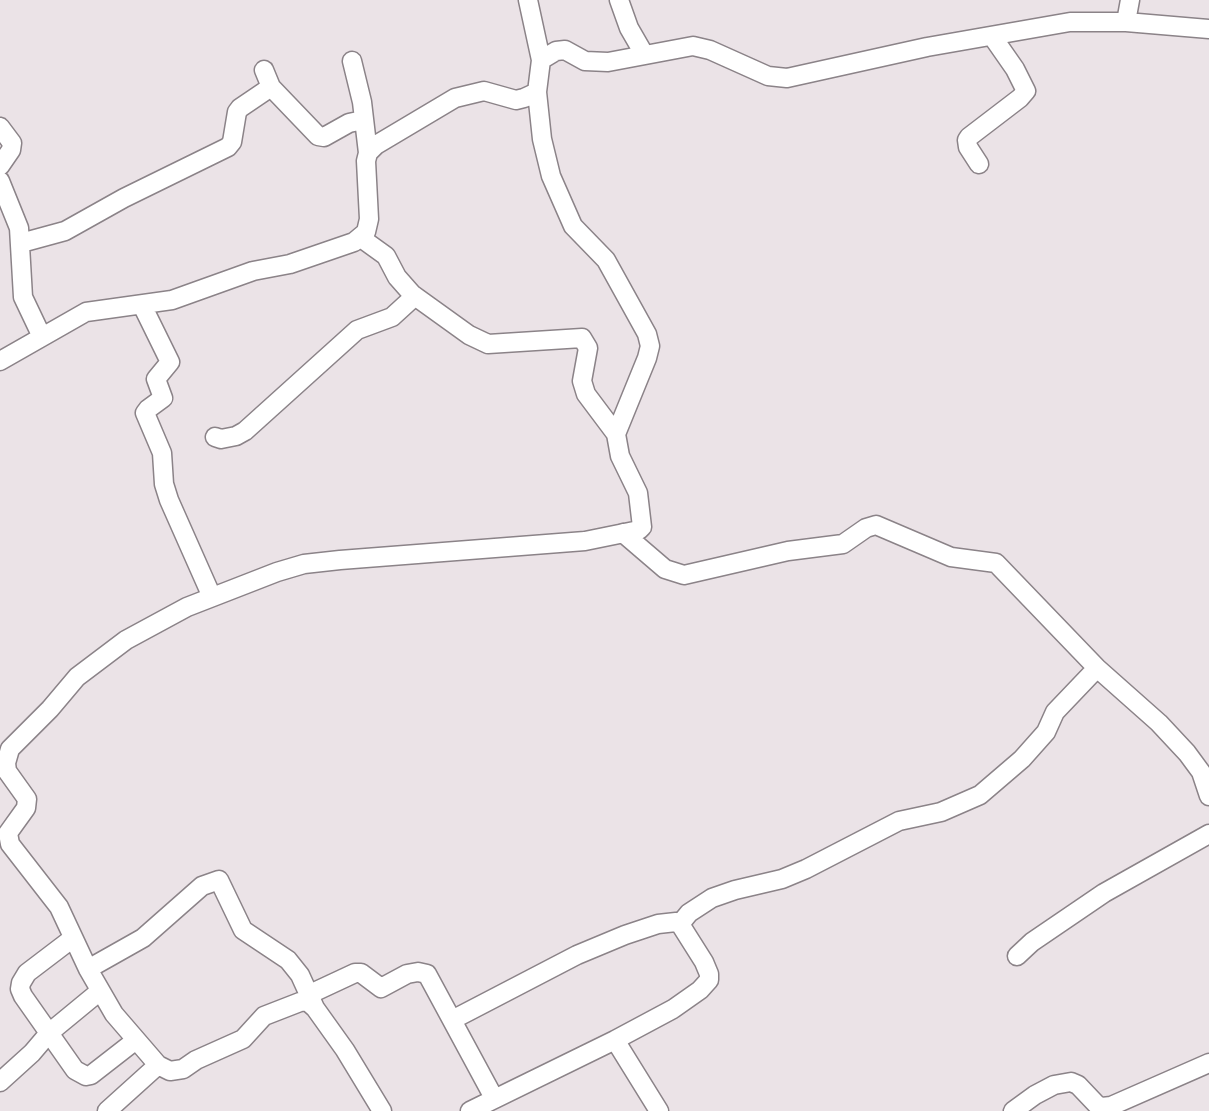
<!DOCTYPE html>
<html>
<head>
<meta charset="utf-8">
<style>
  body { margin:0 }
  canvas { display:block; background:#ebe3e7 }
</style>
</head>
<body>
<canvas width="1209" height="1111"></canvas>
<script>
const ctx = document.querySelector('canvas').getContext('2d');
ctx.lineJoin = 'round';
const poly = rows => new Path2D(rows.map(r => 'M' + r).join(''));
function stroke(path, color, width, dash) { ctx.strokeStyle = color; ctx.lineWidth = width; ctx.lineCap = dash ? 'butt' : 'round'; ctx.setLineDash(dash || []); ctx.stroke(path); }
const minor = poly([
  [619,0,629,28,644,54],
  [1126,22,1130,0],
  [541,60,556,51,565,50,585,61,608,62,693,46,710,50,768,76,787,78,927,47,1070,22,1126,22,1209,29],
  [352,61,362,102,368,153],
  [264,70,271,87,318,136,324,137,349,123,363,120],
  [0,127,12,143,11,150,0,166],
  [979,164,968,147,967,140,969,137,1020,98,1026,91,1015,69,992,36],
  [0,181,19,228,23,297,42,337],
  [361,238,386,256,397,277,412,294,469,335,488,344,582,338,588,348,582,381,586,394,616,434],
  [21,243,65,231,124,198,228,147,232,142,237,112,240,108,271,87],
  [142,305,170,362,156,379,163,398,148,409,145,413,162,453,164,484,169,500,212,597],
  [0,361,86,312,172,300,253,271,290,264,354,242,366,232,369,219,366,161,368,153,376,145,455,98,484,91,516,100,524,98,537,92],
  [215,437,221,439,236,436,245,431,357,330,392,317,415,296],
  [623,533,665,569,684,575,788,551,843,544,866,528,876,525,951,557,996,563,1097,668,1159,723,1187,753,1201,772,1209,796],
  [73,938,27,973,21,983,20,989,23,996,75,1070,86,1076,91,1075,136,1040],
  [1017,956,1032,942,1104,893,1209,834],
  [88,969,143,938,202,886,219,880,243,930,288,960,300,975,315,1008],
  [310,994,355,973,361,973,381,988,407,974,418,972,427,974,494,1098],
  [452,1020,577,955,625,935,658,924,676,922,680,924],
  [615,1040,659,1111],
  [0,1082,32,1053,49,1033,100,991],
  [107,1111,158,1065],
  [382,1111,345,1050,315,1008,307,1001,300,1002,264,1016,243,1039,196,1060,183,1069,170,1071,158,1065,114,1014,88,969,59,907,10,844,8,833,26,808,27,799,7,771,6,763,10,749,50,709,77,677,126,640,187,607,277,572,304,564,340,560,585,541,639,530,642,527,638,493,620,456,616,434,647,358,650,346,647,334,606,260,573,226,551,176,542,139,537,92,541,60,528,0],
  [470,1111,615,1040,673,1009,700,990,709,980,709,974,704,962,680,924,689,913,712,898,735,890,782,879,806,869,899,821,941,812,980,795,1022,759,1046,732,1055,712,1097,668],
  [1013,1111,1035,1095,1054,1085,1071,1082,1078,1085,1097,1105,1102,1107,1111,1106,1209,1063]
]);
stroke(minor, '#8b8388', 21);
stroke(minor, '#fff', 18);
</script>
</body>
</html>
